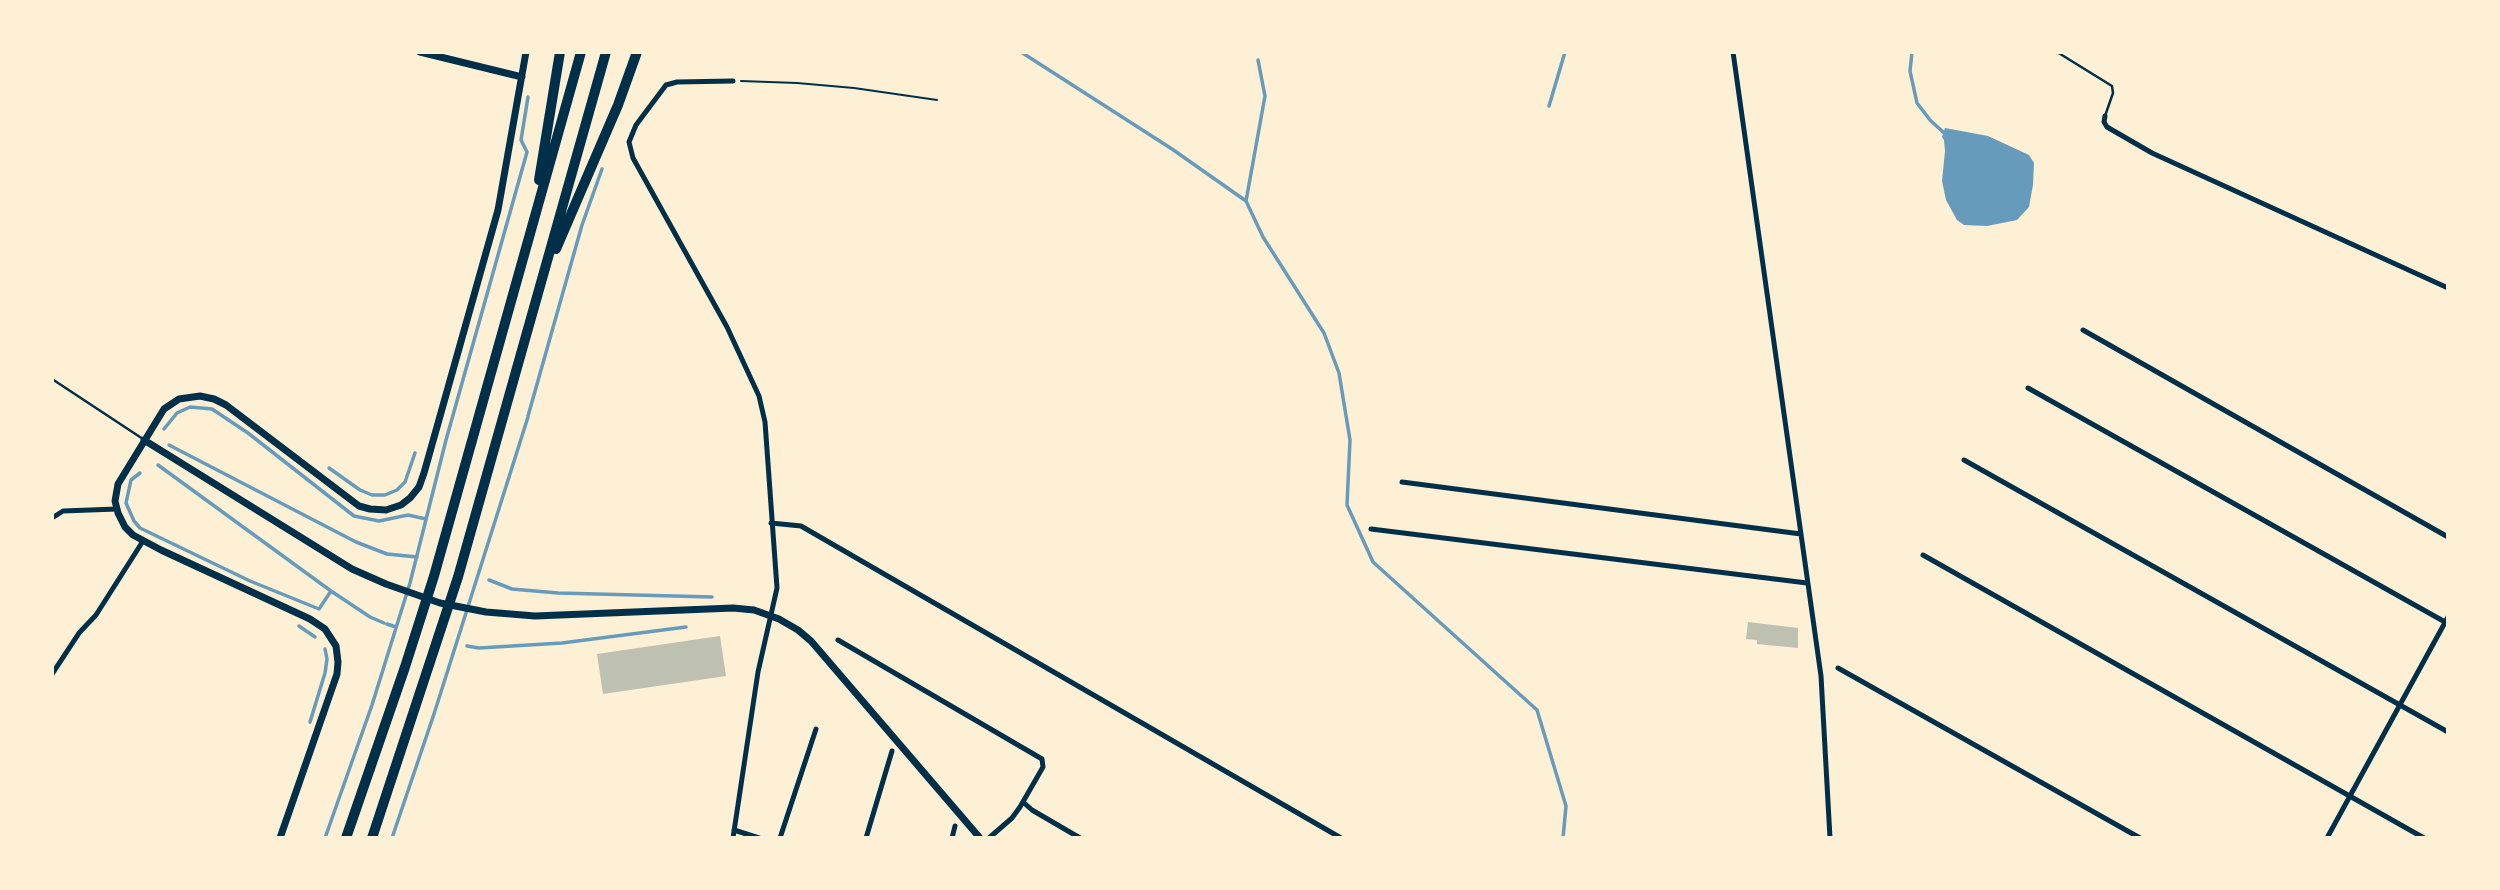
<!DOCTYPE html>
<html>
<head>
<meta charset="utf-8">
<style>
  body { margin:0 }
  #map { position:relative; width:2500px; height:890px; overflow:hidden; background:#fdf0d5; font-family:"Noto Serif",serif }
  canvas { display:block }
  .frame { position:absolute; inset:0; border:54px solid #fdf0d5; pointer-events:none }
</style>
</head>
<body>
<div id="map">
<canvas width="2500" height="890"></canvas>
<div class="frame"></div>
</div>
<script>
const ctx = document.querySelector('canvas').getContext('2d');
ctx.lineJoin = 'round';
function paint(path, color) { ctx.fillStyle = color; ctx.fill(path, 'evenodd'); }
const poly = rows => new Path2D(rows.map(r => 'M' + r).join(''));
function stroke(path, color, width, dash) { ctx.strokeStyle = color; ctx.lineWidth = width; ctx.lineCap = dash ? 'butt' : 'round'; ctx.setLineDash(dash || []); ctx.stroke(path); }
paint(poly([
  [1945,128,1988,136,2029,155,2034,163,2033,185,2029,207,2017,220,1987,226,1964,225,1957,220,1946,200,1942,181,1945,151,1944,140,1942,137]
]), '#669bbc');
stroke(poly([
  [1021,52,1172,149,1246,201],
  [1912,52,1910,71,1917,103,1930,120,1943,132],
  [1258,60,1265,96,1246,201,1263,237,1324,333,1339,373,1350,440,1347,505,1373,562,1537,710,1566,806,1563,838],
  [1549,106,1565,52],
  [528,416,582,225,602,169],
  [164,429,177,413,190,407,212,409,248,433,354,516,379,521,408,515,426,519],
  [169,445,356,542,387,554,417,557],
  [158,465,331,591,370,617,384,623],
  [329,468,360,490,372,495,385,495,397,490,405,482,415,453],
  [140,473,131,480,126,503,134,521,140,528,250,581,319,609,331,591],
  [489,580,512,589,558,593,712,597],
  [387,624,396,627],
  [299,626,315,637],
  [467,646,479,648,562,643,686,627],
  [310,722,325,673,327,659,325,649],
  [325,838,372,705,410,583,446,440,527,152,521,140,528,97],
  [392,838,434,714,528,417]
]), '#669bbc', 3.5);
paint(poly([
  [1748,622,1798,628,1798,648,1757,644,1757,640,1746,639],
  [720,636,726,676,603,694,597,654]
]), '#bec0b2');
stroke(poly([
  [741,81,797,83,854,88,937,100]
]), '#003049', 2);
stroke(poly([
  [2057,52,2112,86,2113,93,2105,116],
  [52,379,143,439]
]), '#003049', 2.5);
stroke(poly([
  [1733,52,1821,676,1830,838],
  [2105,116,2104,122,2107,127,2152,153,2448,288],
  [2083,330,2448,537],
  [2028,388,2445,622],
  [1964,460,2448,732],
  [1402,482,1801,534],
  [52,518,63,511,117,509],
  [771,523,801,526,1341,838],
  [1371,529,1807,583],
  [1923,555,2424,838],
  [838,640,1042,759,1043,767,1020,807,1012,818,989,838],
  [1838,668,2140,838],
  [52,674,79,633,96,615,143,541],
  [1023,802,1032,810,1080,838],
  [734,830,759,838],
  [733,838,758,672,777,588,765,422,759,396,727,327,633,158,629,142,636,125,666,85,677,82,733,81],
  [780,838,816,729],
  [866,838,892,751],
  [952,838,955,826],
  [2327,838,2448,617]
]), '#003049', 5);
stroke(poly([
  [420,52,522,77],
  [144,440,352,569,386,584,440,603,486,612,535,616,733,608,754,610,779,619,798,630,811,641,980,838],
  [280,838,337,674,338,662,336,646,325,629,310,619,161,550,133,535,125,527,118,513,115,501,118,484,164,409,179,399,200,396,214,399,226,405,359,506,370,509,386,510,401,505,410,498,419,487,424,473,498,210,526,52]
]), '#003049', 7);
stroke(poly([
  [539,180,560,52],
  [556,249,618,105,637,52],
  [346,838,405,667,434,576,581,52],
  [372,838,458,577,606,52]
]), '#003049', 10);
</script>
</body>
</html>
